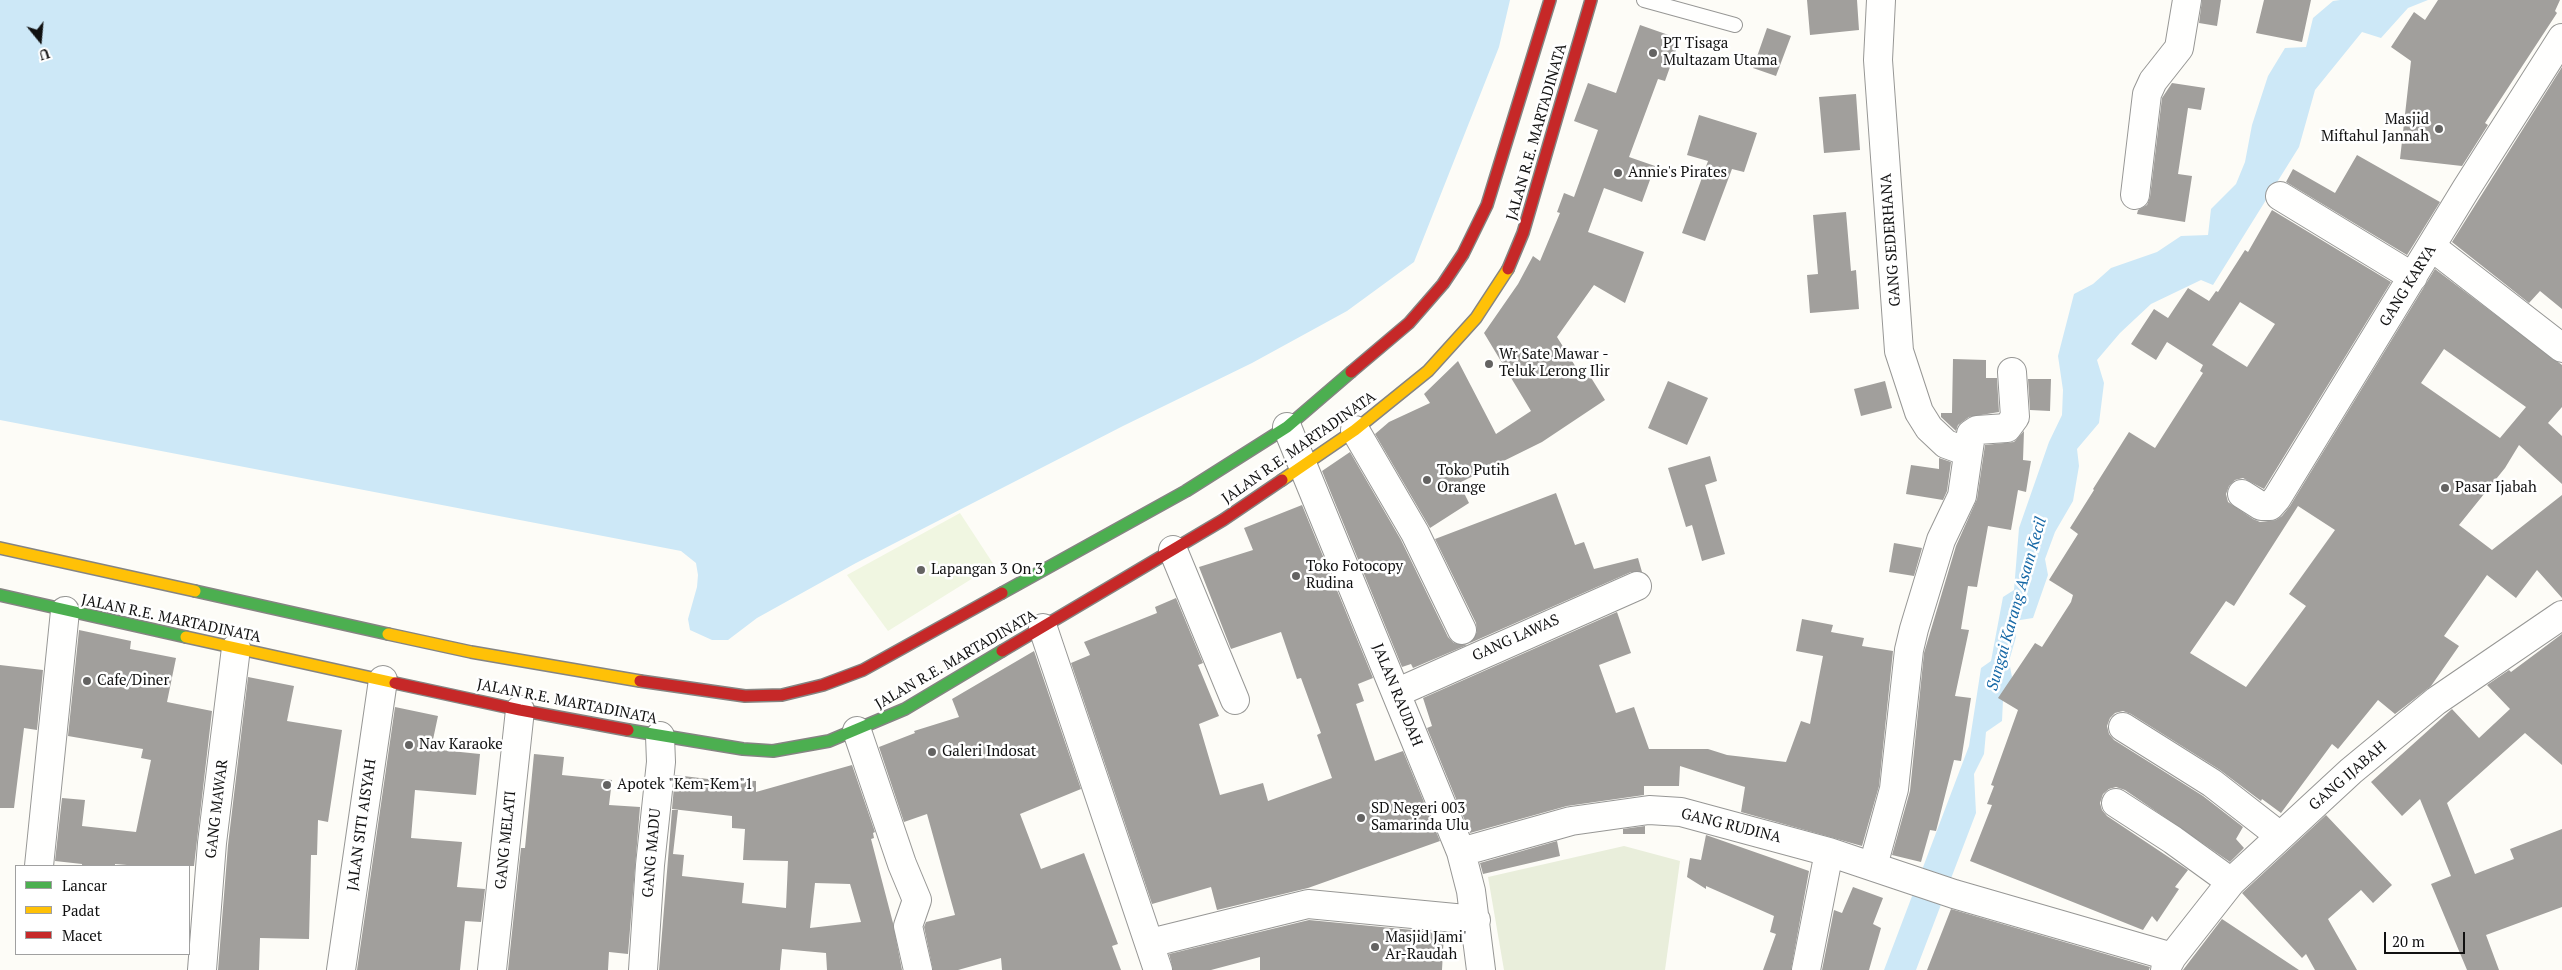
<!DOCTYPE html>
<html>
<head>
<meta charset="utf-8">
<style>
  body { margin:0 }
  #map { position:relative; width:2562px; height:970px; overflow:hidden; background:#fdfcf7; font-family:"PT Serif",serif }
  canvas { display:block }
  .legend { position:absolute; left:15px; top:865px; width:175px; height:90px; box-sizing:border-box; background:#fff; border:1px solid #a0a0a0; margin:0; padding:6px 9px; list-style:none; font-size:15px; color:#111 }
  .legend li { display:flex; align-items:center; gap:10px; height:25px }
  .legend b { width:25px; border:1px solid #a0a0a0 }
  .north { position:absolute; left:15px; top:15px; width:50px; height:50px; -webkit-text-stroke:4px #fff; paint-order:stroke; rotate:163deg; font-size:14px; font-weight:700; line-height:20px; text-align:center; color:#111 }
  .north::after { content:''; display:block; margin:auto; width:18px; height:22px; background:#111; clip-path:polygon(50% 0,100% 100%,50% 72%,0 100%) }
  .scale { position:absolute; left:2384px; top:932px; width:81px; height:22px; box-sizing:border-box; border:2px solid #111; border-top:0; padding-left:6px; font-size:15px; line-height:18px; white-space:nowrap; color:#111; -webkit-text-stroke:4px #fff; paint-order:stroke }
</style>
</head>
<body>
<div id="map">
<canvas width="2562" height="970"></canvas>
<ul class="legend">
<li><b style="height:6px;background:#4caf50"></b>Lancar</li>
<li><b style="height:6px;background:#ffc107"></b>Padat</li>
<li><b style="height:6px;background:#c62828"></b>Macet</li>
</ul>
<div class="north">U</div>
<div class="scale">20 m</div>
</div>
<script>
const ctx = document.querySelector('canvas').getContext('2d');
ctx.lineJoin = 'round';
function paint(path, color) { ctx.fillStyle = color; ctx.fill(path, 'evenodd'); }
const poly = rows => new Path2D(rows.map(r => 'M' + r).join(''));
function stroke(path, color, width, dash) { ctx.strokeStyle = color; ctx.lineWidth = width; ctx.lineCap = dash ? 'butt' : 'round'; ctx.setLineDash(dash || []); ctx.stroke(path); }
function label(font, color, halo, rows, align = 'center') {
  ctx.font = font + ' "PT Serif",serif'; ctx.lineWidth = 5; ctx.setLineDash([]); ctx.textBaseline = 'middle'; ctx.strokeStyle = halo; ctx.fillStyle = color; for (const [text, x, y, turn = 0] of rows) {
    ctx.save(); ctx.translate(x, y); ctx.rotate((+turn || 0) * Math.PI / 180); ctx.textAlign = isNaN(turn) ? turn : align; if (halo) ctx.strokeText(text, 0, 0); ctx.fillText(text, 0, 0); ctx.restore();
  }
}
paint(poly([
  [1624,846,1680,861,1665,970,1504,970,1488,877]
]), '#e9eedb');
paint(poly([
  [960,513,994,565,888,631,847,575]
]), '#f0f6e1');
paint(poly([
  [0,0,1510,0,1499,47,1414,262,1347,311,1252,363,1123,426,856,563,757,618,728,640,712,640,690,630,688,619,697,587,698,575,696,563,681,551,0,420],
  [2340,0,2428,0,2408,8,2381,38,2362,32,2315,90,2299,147,2213,285,2201,280,2151,304,2120,333,2097,360,2104,383,2099,423,2077,449,2079,466,2073,501,2055,532,2045,559,2048,575,2033,618,2014,621,2016,637,2009,661,2012,677,2003,700,2002,721,1986,732,1984,754,1974,774,1976,813,1916,970,1884,970,1969,746,1981,668,1991,661,2003,597,2014,590,2019,528,2049,442,2062,415,2063,390,2058,356,2074,294,2093,284,2111,268,2157,252,2181,236,2208,235,2211,209,2236,184,2245,162,2252,125,2268,76,2285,48,2306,47,2313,18,2333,1]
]), '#cde8f7');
paint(poly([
  [1807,0,1857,0,1859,30,1810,35],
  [2202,0,2221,0,2217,26,2199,23],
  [2264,0,2311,0,2302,42,2256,33],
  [2438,0,2560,0,2555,11,2557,13,2485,123,2488,125,2462,166,2400,159,2411,61,2391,47,2414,12,2425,20],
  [1640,25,1680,39,1665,81,1658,79,1629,157,1655,166,1642,202,1604,188,1588,232,1644,252,1625,303,1594,285,1557,337,1584,380,1590,376,1605,400,1542,442,1459,483,1469,503,1430,528,1375,434,1389,422,1430,403,1424,394,1458,361,1496,434,1531,411,1484,333,1518,284,1533,256,1540,261,1560,213,1557,212,1564,193,1574,197,1598,130,1574,121,1588,83,1616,93],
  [1767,28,1791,36,1776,76,1753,68],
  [2562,67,2562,309,2540,291,2529,303,2452,242],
  [2172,83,2205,88,2201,110,2188,108,2178,174,2192,176,2185,222,2137,214,2138,210,2147,205,2150,197,2162,98],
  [1856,94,1860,150,1824,153,1819,97],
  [1699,115,1757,133,1744,172,1732,169,1705,241,1682,233,1708,161,1687,155],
  [2357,155,2440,202,2407,255,2286,182,2293,169,2335,193],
  [2272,210,2391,282,2264,489,2243,478,2235,480,2229,486,2226,494,2228,502,2253,519,2260,522,2276,520,2282,516,2290,506,2435,269,2562,365,2562,407,2548,423,2562,436,2562,484,2519,445,2505,468,2459,525,2492,550,2562,495,2562,598,2537,570,2516,598,2487,575,2444,636,2459,646,2431,686,2395,714,2378,700,2338,749,2332,744,2281,813,2262,799,2261,801,2220,770,2131,714,2123,711,2115,713,2110,718,2107,726,2109,734,2114,740,2203,796,2243,827,2236,839,2244,848,2230,862,2125,790,2116,787,2109,789,2103,794,2100,803,2102,810,2107,816,2188,870,2175,887,2179,889,2157,922,2152,916,2143,930,1970,861,1992,805,1987,804,1994,786,1991,785,2018,710,1998,698,2035,643,2042,647,2071,602,2073,595,2049,580,2078,534,2070,528,2094,490,2093,489,2129,432,2155,448,2203,373,2200,371,2203,365,2167,342,2156,360,2131,344,2154,309,2168,318,2188,288,2209,301,2216,291,2218,292,2245,250,2248,252],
  [2240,302,2275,324,2247,367,2212,345],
  [2444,349,2526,407,2500,438,2421,383],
  [2298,506,2335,530,2289,594,2306,606,2246,687,2190,653,2226,601,2234,606],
  [1846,212,1851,271,1856,270,1859,309,1810,313,1807,275,1818,274,1813,215],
  [1953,359,1986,360,1986,378,1997,378,1999,412,1969,417,1958,425,1956,431,1941,417,1941,413,1952,413],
  [2028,379,2051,379,2050,411,2030,410],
  [1668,381,1708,398,1687,445,1648,428],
  [1885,381,1892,408,1861,416,1854,389],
  [2024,431,2023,460,2031,461,2026,492,2018,490,2011,530,1988,526,1977,587,1968,586,1961,629,1969,630,1955,696,1971,698,1961,761,1954,760,1936,831,1930,830,1921,862,1892,855,1910,791,1924,653,1956,546,1977,499,1985,445,2014,442],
  [1350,452,1401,540,1448,637,1454,643,1467,645,1413,668,1411,664,1402,667,1322,471],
  [1710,456,1717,481,1705,485,1725,554,1702,561,1692,525,1686,527,1668,468],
  [1939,458,1951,462,1947,491,1943,500,1906,494,1911,465,1939,469],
  [1556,493,1575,545,1584,542,1594,569,1638,558,1642,572,1631,572,1470,643,1477,632,1476,623,1435,539],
  [1302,505,1373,678,1358,684,1364,701,1356,704,1375,761,1403,751,1440,841,1308,888,1217,910,1211,887,1152,904,1071,663,1090,655,1084,642,1157,613,1155,607,1176,598,1203,663,1198,665,1219,716,1199,724,1220,795,1263,783,1268,801,1332,778,1317,735,1321,733,1301,678,1297,679,1281,632,1231,649,1199,567,1253,550,1244,528],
  [1894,543,1922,548,1914,576,1889,572],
  [1617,612,1631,653,1599,665,1616,713,1634,707,1649,749,1708,749,1727,755,1786,762,1801,721,1810,724,1823,656,1796,651,1802,619,1833,625,1831,632,1864,638,1862,646,1893,651,1879,786,1862,846,1741,812,1745,787,1680,766,1679,786,1644,786,1644,795,1567,806,1470,833,1427,728,1432,726,1423,698],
  [79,630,131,641,130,649,176,658,167,702,212,711,194,866,139,866,115,864,115,866,82,866,82,864,55,861,62,798,85,800,82,826,136,832,151,760,141,758,143,749,68,736],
  [2562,634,2562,765,2525,733,2447,803,2475,874,2514,859,2510,849,2562,829,2562,907,2486,935,2499,970,2467,970,2431,884,2451,876,2420,799,2402,816,2371,782,2452,709,2479,738,2510,709,2487,685,2509,670,2511,672],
  [1034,651,1081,789,1020,814,1041,869,1084,853,1118,944,1112,946,1121,970,1002,970,1001,958,958,970,933,970,924,927,926,922,955,915,927,814,904,822,879,747,915,733,914,731,959,717,952,699],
  [0,665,43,670,37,730,24,728,14,808,0,808],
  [248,677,294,686,287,721,342,730,328,822,318,820,317,855,311,855,309,939,260,938,259,970,218,970,228,845],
  [395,707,438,716,431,749,480,754,476,795,415,790,411,838,462,842,457,887,485,889,481,922,465,921,460,970,357,970],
  [534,754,564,757,562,775,612,780,609,805,640,807,628,954,609,952,608,970,508,970,521,848,525,848],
  [852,765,875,832,873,833,874,838,871,839,893,923,902,970,827,970,826,953,782,949,780,970,659,970,672,810,678,810,673,854,684,855,682,876,744,883,742,903,786,908,788,861,743,860,745,829,732,828,732,816,672,809,675,775,733,782,733,780,756,781,756,792],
  [815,883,850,884,861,922,810,928],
  [2326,815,2392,885,2373,903,2361,890,2328,919,2357,970,2315,970,2306,954,2302,958,2242,893],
  [1645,826,1645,834,1623,834,1623,829],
  [1706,835,1809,871,1791,970,1763,970,1776,934,1770,932,1774,916,1706,886,1706,889,1687,877,1690,858,1701,860],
  [1557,841,1560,856,1483,874,1480,863],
  [1853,887,1883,898,1873,924,1881,928,1869,970,1822,970,1834,910,1842,913],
  [1951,909,2150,967,2149,970,1927,970],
  [2222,919,2299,970,2183,970],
  [1309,920,1444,933,1442,970,1260,970,1260,957,1211,970,1173,970,1169,954]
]), '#a19f9c');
const lane = poly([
  [1644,0,1735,25]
]);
const street = poly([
  [1881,0,1878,60,1899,351,1919,412,1929,428,1946,444,1968,452],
  [2135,195,2147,94,2153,81,2179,48,2187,0],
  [2280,196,2413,277],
  [2432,247,2562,348],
  [1287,427,1461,852,1471,891,1481,970],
  [1355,430,1415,533,1462,630],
  [2242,494,2261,506,2270,506,2277,498,2466,189,2562,38],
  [1173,550,1235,700],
  [1043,628,1158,970],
  [1396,693,1637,586],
  [2123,727,2212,783,2280,836],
  [857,731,902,864,917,900,908,926,918,970],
  [2116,803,2173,840,2231,882],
  [1461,852,1571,821,1649,810,1681,812,1829,852,1954,894,2172,957],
  [39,866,65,611],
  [1873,866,1894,789,1909,650,1914,629,1941,540,1962,496,1971,434,1977,430,2007,428,2015,417,2012,372],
  [1150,943,1308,904,1476,920],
  [202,970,212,843,236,648],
  [341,970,383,680],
  [492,970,520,710],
  [643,970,650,865,661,762,660,736],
  [1806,970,1829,852],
  [2165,970,2172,957,2231,882,2351,771,2436,701,2562,615]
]);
const fast = poly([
  [195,591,388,634],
  [1002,593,1186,491,1287,427,1351,372],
  [0,595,186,637],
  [628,730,743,749,773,751,829,741,905,709,1002,651]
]);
const slow = poly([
  [1282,480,1355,430,1428,371,1476,318,1508,269],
  [0,548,195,591],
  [388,634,471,652,640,681],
  [186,637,395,683]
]);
const jam = poly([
  [1508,269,1523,233,1591,0],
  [1351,372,1409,323,1443,284,1463,254,1487,205,1550,0],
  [1002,651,1223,520,1282,480],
  [640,681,745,696,782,695,823,685,863,670,1002,593],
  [395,683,520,710,628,730]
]);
stroke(lane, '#979795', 16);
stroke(street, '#979795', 30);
stroke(fast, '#858482', 14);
stroke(slow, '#858482', 14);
stroke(jam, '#858482', 14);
stroke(lane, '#fffffe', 14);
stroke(street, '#fffffe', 28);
stroke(fast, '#4caf50', 11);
stroke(slow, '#ffc107', 11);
stroke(jam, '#c62828', 11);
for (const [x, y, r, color] of [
  [1653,53,5,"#646362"],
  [2439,129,5,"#646362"],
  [1618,173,5,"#646362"],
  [1489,364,5,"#646362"],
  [1427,480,5,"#646362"],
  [2445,488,5,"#646362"],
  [921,570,5,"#646362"],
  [1296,576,5,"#646362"],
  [87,681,5,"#646362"],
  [409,745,5,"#646362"],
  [932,752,5,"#646362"],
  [607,785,5,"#646362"],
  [1361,818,5,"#646362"],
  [1375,947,5,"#646362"]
]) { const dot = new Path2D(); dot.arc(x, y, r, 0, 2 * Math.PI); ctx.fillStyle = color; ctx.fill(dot); stroke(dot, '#fff', 2); }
label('15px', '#111', '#fff', [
  ["PT Tisaga",1663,44],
  ["Multazam Utama",1663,61],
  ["Masjid",2429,120,"right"],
  ["Miftahul Jannah",2429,137,"right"],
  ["Annie's Pirates",1628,173],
  ["Wr Sate Mawar -",1499,355],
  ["Teluk Lerong Ilir",1499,372],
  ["Toko Putih",1437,471],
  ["Orange",1437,488],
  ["Pasar Ijabah",2455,488],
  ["Toko Fotocopy",1306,567],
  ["Rudina",1306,584],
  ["Lapangan 3 On 3",931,570],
  ["Cafe/Diner",97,681],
  ["Nav Karaoke",419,745],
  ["Galeri Indosat",942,752],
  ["Apotek \"Kem-Kem\"1",617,785],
  ["SD Negeri 003",1371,809],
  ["Samarinda Ulu",1371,826],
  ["Masjid Jami'",1385,938],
  ["Ar-Raudah",1385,955]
], 'left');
label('15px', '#111', '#fff', [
  ["JALAN R.E. MARTADINATA",1537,132,-74],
  ["GANG SEDERHANA",1891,240,-94],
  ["GANG KARYA",2408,286,-58],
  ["JALAN R.E. MARTADINATA",1299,448,-35],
  ["JALAN R.E. MARTADINATA",171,619,12],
  ["GANG LAWAS",1516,638,-24],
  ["JALAN R.E. MARTADINATA",956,660,-30],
  ["JALAN RAUDAH",1397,695,68],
  ["JALAN R.E. MARTADINATA",567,702,11],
  ["GANG IJABAH",2348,776,-41],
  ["GANG MAWAR",217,809,-83],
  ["JALAN SITI AISYAH",362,825,-82],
  ["GANG RUDINA",1731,826,14],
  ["GANG MELATI",506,840,-84],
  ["GANG MADU",652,853,-85]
]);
label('italic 16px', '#1768a6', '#fff', [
  ["Sungai Karang Asam Kecil",2017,604,-74]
]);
</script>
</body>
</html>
